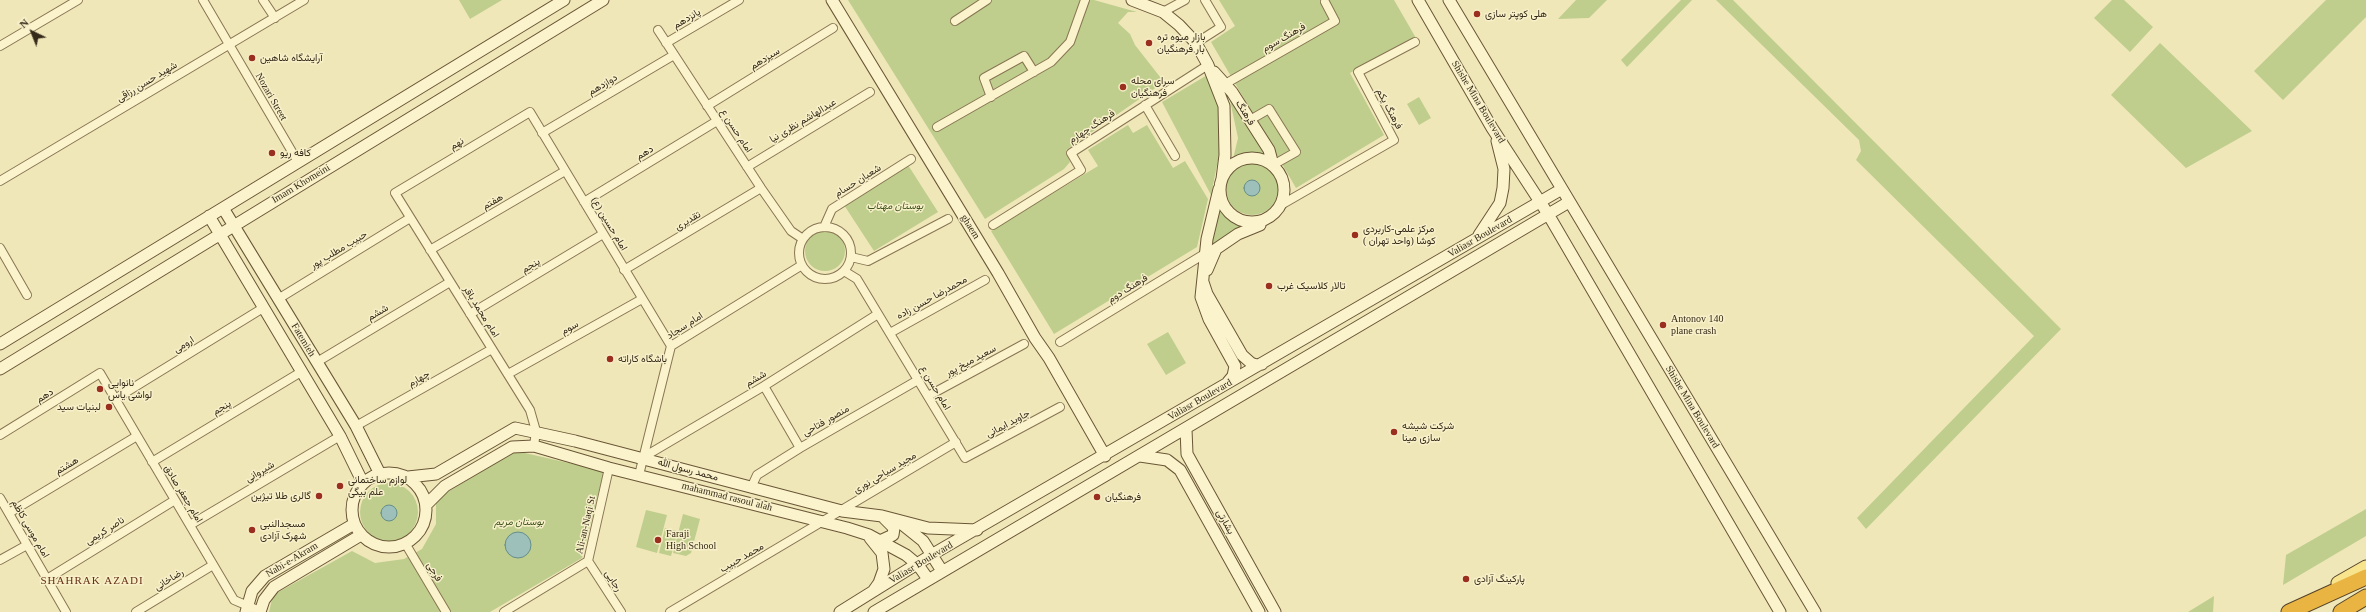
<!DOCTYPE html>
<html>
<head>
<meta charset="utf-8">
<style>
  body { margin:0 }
  #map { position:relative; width:2366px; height:612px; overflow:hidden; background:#f0e7b9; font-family:"Times New Roman",serif }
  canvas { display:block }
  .north { position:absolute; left:12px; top:12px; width:40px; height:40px; -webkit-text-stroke:3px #f8f0c9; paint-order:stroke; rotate:317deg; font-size:11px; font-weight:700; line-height:16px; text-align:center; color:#352a19 }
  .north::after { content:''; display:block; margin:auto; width:14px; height:18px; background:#352a19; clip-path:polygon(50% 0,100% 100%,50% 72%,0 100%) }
</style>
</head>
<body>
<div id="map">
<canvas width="2366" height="612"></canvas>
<div class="north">N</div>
</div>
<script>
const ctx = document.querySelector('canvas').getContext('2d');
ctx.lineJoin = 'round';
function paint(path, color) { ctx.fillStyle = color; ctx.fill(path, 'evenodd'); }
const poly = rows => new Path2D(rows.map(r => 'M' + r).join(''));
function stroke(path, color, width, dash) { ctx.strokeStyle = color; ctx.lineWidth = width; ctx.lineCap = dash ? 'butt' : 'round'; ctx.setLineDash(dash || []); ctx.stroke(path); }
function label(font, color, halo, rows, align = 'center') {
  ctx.font = font + ' "Times New Roman",Vazirmatn,serif'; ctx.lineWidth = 3; ctx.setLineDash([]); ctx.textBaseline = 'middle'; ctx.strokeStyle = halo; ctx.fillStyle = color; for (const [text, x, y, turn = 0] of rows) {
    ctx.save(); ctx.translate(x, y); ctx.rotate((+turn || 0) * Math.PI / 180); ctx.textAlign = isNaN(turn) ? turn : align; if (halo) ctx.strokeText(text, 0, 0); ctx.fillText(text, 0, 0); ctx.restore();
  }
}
paint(poly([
  [459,0,502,0,470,19],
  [848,0,1094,0,1137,12,1128,12,1118,23,1130,34,1135,45,1164,82,1066,150,1070,162,1064,169,985,219],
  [1219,0,1394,0,1416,38,1350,73,1384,135,1296,188,1211,42,1235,26],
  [1576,0,1607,0,1589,18,1558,19],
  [1681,0,1692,0,1627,67,1621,60],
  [1716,0,1733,0,2061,329,1866,529,1857,518,2034,336,1856,160,1861,151,1859,140],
  [2112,0,2124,0,2153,27,2130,52,2094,18],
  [2326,0,2366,0,2366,17,2283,100,2254,71],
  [2160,43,2252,131,2186,168,2111,95],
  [1209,74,1220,108,1220,150,1211,195,1162,102],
  [1228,91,1267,156,1247,152,1238,154,1233,159,1238,138],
  [1419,97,1431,118,1419,125,1407,104],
  [1128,125,1133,133,1147,125,1173,168,1185,161,1208,199,1197,247,1054,334,991,231,1098,166,1088,150],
  '1226 189a26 26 0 1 1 52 0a26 26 0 1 1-52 0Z',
  [908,165,938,212,874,251,844,205],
  [1220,207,1221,212,1228,219,1241,225,1209,253],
  '805 251a20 20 0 1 1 40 0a20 20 0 1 1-40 0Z',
  [1168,332,1186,363,1166,375,1147,344],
  [516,451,604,471,582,558,490,612,269,612,273,595,352,551,375,563,404,559,422,549,436,524,436,499],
  '360 512a29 29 0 1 1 58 0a29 29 0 1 1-58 0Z',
  [2366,509,2366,536,2283,585,2286,555],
  [646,510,667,515,657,553,636,547],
  [683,514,700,519,691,553,686,556,673,553],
  [665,528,678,531,671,556,659,553],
  [2214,596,2213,612,2188,612]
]), '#bfce8d');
const water = poly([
  '1244 188a8 8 0 1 1 16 0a8 8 0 1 1-16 0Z',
  '381 513a8 8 0 1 1 16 0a8 8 0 1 1-16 0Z',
  '505 545a13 13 0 1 1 26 0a13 13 0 1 1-26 0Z'
]);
paint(water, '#9ec0ba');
stroke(water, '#668e89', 1);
const street = poly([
  [203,0,298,162],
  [263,0,275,18],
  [1163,12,1185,0],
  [955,21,987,0],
  [658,30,761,188,791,231,803,239],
  [666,43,739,0],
  [1196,43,1221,27,1205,0],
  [0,46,78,0],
  [1225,84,1335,21,1325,2],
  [991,97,984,78,1024,56,1034,72],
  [1145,105,1175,156],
  [707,106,833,28],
  [1250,120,1269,109,1296,152,1273,165],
  [937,127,1051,62,1070,42,1085,0],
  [542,133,674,55],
  [747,167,870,92],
  [0,181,304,0],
  [584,202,717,121],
  [1281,205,1394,140,1358,72,1415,42],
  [993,225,1081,170,1071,153,1208,65],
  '799 253a26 26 0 1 1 52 0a26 26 0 1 1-52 0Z',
  [824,227,832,209,911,159],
  [0,248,27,295],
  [430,250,565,171],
  [851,257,868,261,948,219],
  [624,270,761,188],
  [844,271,857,279,965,458,1060,407],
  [278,299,410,218],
  [470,314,603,234],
  [890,333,985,280],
  [1060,342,1206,253],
  [317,362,450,282],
  [508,374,642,299],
  [764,386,800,448],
  [928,396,1024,344],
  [115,399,263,308],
  [356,426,492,349],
  [0,435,100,373,234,600,260,611],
  [534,446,536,431,530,410,395,193,530,112,671,346],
  [642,458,764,386,878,314],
  [152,462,301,372],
  [639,475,671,346,802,265],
  [751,488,757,475,800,448,918,380],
  [0,498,66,612],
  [9,513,137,436],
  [190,525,340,436],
  [405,543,446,612],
  [0,560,27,545],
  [588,561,621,612],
  [47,579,175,500],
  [136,612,213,565],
  [504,612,588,561,609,468],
  [670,612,956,442]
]);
const secondary = poly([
  [832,0,998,273,1035,338,1049,358,1105,456],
  [1132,0,1163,12,1179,25,1196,43,1208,65,1224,106,1225,155,1222,179],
  [1418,0,1492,128,1548,214,1780,612],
  [1449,0,1815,612],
  [1214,72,1232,92,1269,150,1273,165],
  '1220 190a32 32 0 1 1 64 0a32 32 0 1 1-64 0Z',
  [1219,189,1207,239,1201,297,1209,319,1235,366,1233,376,1228,382],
  [223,208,356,426,380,474],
  [209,216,340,436,363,483],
  [1479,235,1500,203,1503,188,1504,169,1497,141],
  [1207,270,1216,249,1238,234,1260,225],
  [1203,282,1207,294,1242,355,1251,363,1256,365,1262,364],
  [0,344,564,0],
  [0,369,603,0],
  [1186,429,1187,454,1275,612],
  [1140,456,1167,460,1180,470,1259,612],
  '352 510a37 37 0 1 1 74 0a37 37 0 1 1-74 0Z',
  [408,477,436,474,515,428,575,441,842,511,882,516,928,528,977,530],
  [426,505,445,486,512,447,534,446,609,468,847,528,869,535,906,555,918,565,928,579],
  [903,525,923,541,942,571],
  [870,538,882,553,884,569,879,583,874,590],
  [880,541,893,535,894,528,883,517],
  [246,612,252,591,265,576,354,524],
  [260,612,264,600,274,587,361,535],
  [840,612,933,554,1562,189],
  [874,612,1569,202]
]);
const primary = poly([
  [2338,583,2366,567]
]);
const highway = poly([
  [2289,612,2366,577],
  [2341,612,2366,597]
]);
stroke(street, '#877553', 10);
stroke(secondary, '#695636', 13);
stroke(primary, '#544228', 15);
stroke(highway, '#544228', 17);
stroke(street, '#fbf3cc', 8);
stroke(secondary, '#fbf3cc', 11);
stroke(primary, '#f8e48c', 13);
stroke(highway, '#e9b441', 15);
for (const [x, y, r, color] of [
  [1477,14,4,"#9a2e1f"],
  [1149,43,4,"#9a2e1f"],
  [252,58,4,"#9a2e1f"],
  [1123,87,4,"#9a2e1f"],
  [272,153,4,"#9a2e1f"],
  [1355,235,4,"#9a2e1f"],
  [1269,286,4,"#9a2e1f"],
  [1663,325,4,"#9a2e1f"],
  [610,359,4,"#9a2e1f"],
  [100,389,4,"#9a2e1f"],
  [109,407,4,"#9a2e1f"],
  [1394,432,4,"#9a2e1f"],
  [340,486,4,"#9a2e1f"],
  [319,496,4,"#9a2e1f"],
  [1097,497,4,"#9a2e1f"],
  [252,530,4,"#9a2e1f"],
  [658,540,4,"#9a2e1f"],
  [1466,579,4,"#9a2e1f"]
]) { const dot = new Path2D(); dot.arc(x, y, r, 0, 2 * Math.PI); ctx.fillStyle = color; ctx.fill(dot); stroke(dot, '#f8f0c9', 1.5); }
label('10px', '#352a19', '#f8f0c9', [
  ["هلی کوپتر سازی",1485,14],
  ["بازار میوه تره",1157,37],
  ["بار فرهنگیان",1157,49],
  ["آرایشگاه شاهین",260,58],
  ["سرای محله",1131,81],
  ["فرهنگیان",1131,93],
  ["کافه ریو",280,153],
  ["مرکز علمی-کاربردی",1363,229],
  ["کوشا (واحد تهران )",1363,241],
  ["تالار کلاسیک غرب",1277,286],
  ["Antonov 140",1671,319],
  ["plane crash",1671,331],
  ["باشگاه کاراته",618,359],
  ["نانوایی",108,383],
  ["لواشی یاس",108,395],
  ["لبنیات سید",101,407,"right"],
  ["شرکت شیشه",1402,426],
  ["سازی مینا",1402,438],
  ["لوازم ساختمانی",348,480],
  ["علم بیگی",348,492],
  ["گالری طلا تیژین",311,496,"right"],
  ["فرهنگیان",1105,497],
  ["مسجدالنبی",260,524],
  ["شهرک آزادی",260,536],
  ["Faraji",666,534],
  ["High School",666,546],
  ["پارکینگ آزادی",1474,579]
], 'left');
label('10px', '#352a19', '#f8f0c9', [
  ["پانزدهم",687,19,-31],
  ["فرهنگ سوم",1284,38,-30],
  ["سیزدهم",765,59,-32],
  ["شهید حسن رزاقی",147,82,-31],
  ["دوازدهم",603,85,-31],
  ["Nozari Street",271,97,60],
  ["Shishe Mina Boulevard",1478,102,59],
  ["فرهنگ یکم",1389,109,62],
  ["فرهنگ",1245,113,58],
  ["عبدالهاشم نظری نیا",803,121,-31],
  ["فرهنگ چهارم",1092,127,-33],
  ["امام حسن ع",736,131,57],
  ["نهم",457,144,-31],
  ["دهم",645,153,-31],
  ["شعبان حسام",858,181,-32],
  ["Imam Khomeini",301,184,-31],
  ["هفتم",493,202,-30],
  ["تقدیری",688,221,-31],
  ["امام حسین (ع)",609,224,59],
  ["ghaem",970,227,58],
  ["Valiasr Boulevard",1480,237,-30],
  ["حبیب مطلب پور",339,250,-31],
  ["پنجم",531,266,-31],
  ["فرهنگ دوم",1128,289,-32],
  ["محمدرضا حسن زاده",932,298,-29],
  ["امام محمد باقر",481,312,58],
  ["ششم",378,313,-31],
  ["امام سجاد",685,326,-33],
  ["سوم",570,328,-29],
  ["Fatemieh",303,340,59],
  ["ارومی",184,345,-32],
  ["سعید میخ پور",971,361,-28],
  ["چهارم",419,379,-30],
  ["ششم",756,379,-31],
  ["امام حسن ع",935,388,59],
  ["دهم",45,396,-32],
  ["Valiasr Boulevard",1200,400,-30],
  ["Shishe Mina Boulevard",1692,407,59],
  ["پنجم",222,408,-31],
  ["منصور فتاحی",826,421,-30],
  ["جاوید ایمانی",1008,424,-28],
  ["هشتم",67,466,-31],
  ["محمد رسول الله",688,470,15],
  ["شیروانی",260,472,-31],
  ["مجید سیاحی نوری",885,473,-31],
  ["امام جعفر صادق",183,494,59],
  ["mahammad rasoul alah",727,497,14],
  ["بشارتی",1225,522,61],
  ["Ali-an-Naqi St",586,525,-77],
  ["امام موسی کاظم",30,529,60],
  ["ناصر کریمی",105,531,-32],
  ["محمد حبیب",742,558,-30],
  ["Nabi-e-Akram",292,560,-31],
  ["Valiasr Boulevard",921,563,-31],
  ["فرجی",434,572,59],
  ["رضاخانی",169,580,-32],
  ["رجایی",613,581,57]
]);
label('italic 10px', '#3f531e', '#f8f0c9', [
  ["بوستان مهتاب",895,206],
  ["بوستان مریم",519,522]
]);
ctx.letterSpacing = '1px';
label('11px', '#653016', '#f8f0c9', [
  ["SHAHRAK AZADI",92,581]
]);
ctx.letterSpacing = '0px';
</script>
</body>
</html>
